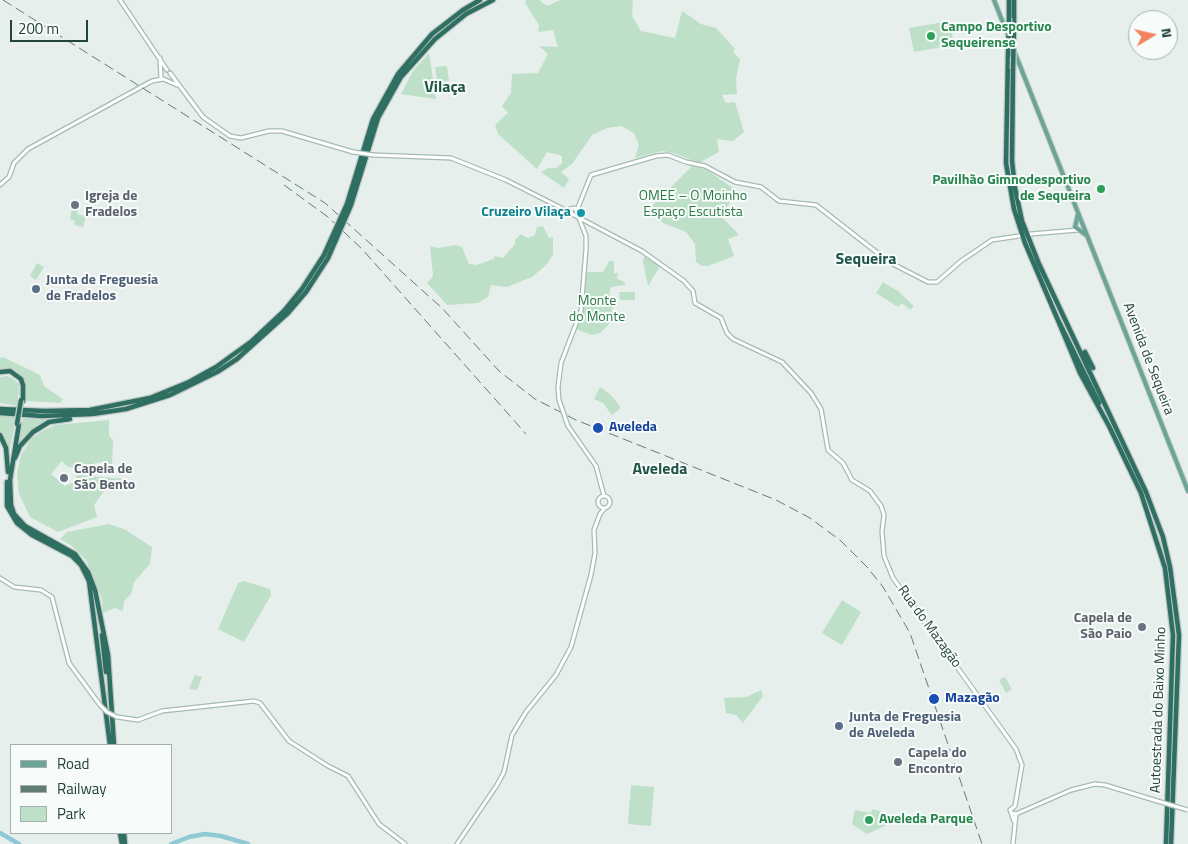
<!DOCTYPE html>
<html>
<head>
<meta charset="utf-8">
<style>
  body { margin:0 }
  #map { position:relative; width:1188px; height:844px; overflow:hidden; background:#e6efeb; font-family:"Titillium Web",sans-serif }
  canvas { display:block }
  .legend { position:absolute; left:10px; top:744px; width:162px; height:90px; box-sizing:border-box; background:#f7fbf9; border:1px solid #a3b1ad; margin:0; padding:6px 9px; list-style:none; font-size:15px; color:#24423a }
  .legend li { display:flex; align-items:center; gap:10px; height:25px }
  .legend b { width:25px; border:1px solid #a3b1ad }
  .north { position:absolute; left:1128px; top:10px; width:50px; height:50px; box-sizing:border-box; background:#f7fbf9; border:1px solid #a3b1ad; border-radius:50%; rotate:81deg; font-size:14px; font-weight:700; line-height:20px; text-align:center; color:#24423a }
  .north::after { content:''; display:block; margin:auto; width:18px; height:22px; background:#f4845f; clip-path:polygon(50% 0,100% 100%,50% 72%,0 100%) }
  .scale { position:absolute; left:10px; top:20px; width:78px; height:22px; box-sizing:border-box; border:2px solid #24423a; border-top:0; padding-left:6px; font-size:15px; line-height:18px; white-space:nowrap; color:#24423a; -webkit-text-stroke:4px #f7fbf9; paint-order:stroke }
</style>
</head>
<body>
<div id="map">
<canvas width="1188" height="844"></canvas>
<ul class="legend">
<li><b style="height:6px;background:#6aa596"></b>Road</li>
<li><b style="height:6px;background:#5f7d75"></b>Railway</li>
<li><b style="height:14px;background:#bfe0c8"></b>Park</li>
</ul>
<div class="north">N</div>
<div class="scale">200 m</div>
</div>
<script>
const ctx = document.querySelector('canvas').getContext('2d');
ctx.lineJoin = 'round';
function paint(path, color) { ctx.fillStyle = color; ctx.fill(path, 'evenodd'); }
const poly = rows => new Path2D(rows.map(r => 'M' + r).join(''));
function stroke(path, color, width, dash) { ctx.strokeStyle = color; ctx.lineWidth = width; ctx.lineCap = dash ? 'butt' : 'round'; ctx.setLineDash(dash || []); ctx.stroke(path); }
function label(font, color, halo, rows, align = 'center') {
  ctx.font = font + ' "Titillium Web",sans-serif'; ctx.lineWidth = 4; ctx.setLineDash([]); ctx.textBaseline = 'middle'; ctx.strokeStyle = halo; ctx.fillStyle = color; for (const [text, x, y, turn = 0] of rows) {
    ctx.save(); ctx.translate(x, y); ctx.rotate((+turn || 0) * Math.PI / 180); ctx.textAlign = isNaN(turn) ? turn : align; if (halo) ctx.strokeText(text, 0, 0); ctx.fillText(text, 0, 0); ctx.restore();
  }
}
paint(poly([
  [526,0,539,0,547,6,560,0,633,0,632,16,641,31,675,38,682,11,701,24,716,28,735,49,733,52,740,59,736,79,737,94,722,95,726,103,735,102,744,132,733,141,717,139,719,152,699,163,674,153,662,151,635,158,639,145,634,133,621,126,607,128,592,135,572,164,561,172,569,179,564,188,541,172,548,168,556,168,562,163,562,156,547,152,537,169,498,134,495,125,508,113,502,106,511,93,512,74,538,73,548,54,539,46,558,47,553,30,538,32,539,25,525,3],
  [950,21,954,45,914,52,909,28],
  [429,53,436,99,401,94,413,71],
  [447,66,449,81,437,82,435,67],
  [692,166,705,169,739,192,720,215,739,235,728,239,734,256,708,266,702,266,696,262,695,244,686,232,663,223,648,210],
  [72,208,78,210,77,214,86,216,83,227,74,225,75,221,70,219],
  [543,226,549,238,553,237,553,255,546,265,532,277,507,287,491,285,488,297,478,303,447,305,427,283,433,276,430,246,438,248,455,245,462,247,469,264,476,265,494,259,494,256,503,258,515,244,515,240,521,234,528,238,535,235,537,227],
  [644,256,660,266,648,286,643,261],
  [609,261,614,261,614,273,618,273,617,279,625,282,625,285,611,287,609,293,613,305,610,323,600,333,592,335,576,329,582,312,586,272,603,272],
  [37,263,44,267,36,280,30,276],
  [883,282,898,291,914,306,910,310,902,303,898,307,876,293],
  [619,292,635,292,635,300,620,300],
  [3,357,40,375,44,386,63,399,60,403,26,401,26,386,22,376,15,370,0,368,0,358],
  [7,376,12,378,19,384,18,406,0,403,0,377],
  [600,387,611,395,621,408,612,415,603,403,594,399],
  [0,416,16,417,9,454,0,431],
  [23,418,55,419,35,428,17,449],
  [109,420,109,436,113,440,112,465,103,462,95,463,93,467,77,469,67,466,62,461,51,474,65,486,74,482,77,475,127,479,127,485,104,491,94,505,97,517,58,532,30,517,19,494,17,473,21,455,31,439,44,430,56,425],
  [109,524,124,529,152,547,150,564,134,582,131,594,124,601,123,611,115,608,103,613,102,599,86,560,72,546,60,539,67,532],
  [244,581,270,589,271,595,244,642,218,629,238,583],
  [842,600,861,612,842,645,822,633],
  [195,675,202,677,197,690,189,689],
  [1005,677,1012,689,1006,693,999,680],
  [761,690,763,696,743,723,736,715,726,713,724,698,746,697],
  [631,785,654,787,651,826,628,824],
  [872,809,883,812,887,825,867,834,852,824,855,810,871,813]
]), '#bfe0c8');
stroke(poly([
  [0,833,19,844],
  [171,844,189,837,205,834,221,836,248,844]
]), '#8ec9d4', 4.5);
const secondary = poly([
  [120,0,167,70],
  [160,58,161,78,177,85],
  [170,73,203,117,230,136,241,138,269,131,282,131,353,152],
  [374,155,451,158,506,180,571,213],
  [0,185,9,177,14,163,28,149,152,81,163,79],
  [577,210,591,175,656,156,668,155,686,162,705,166,735,182,761,187,779,201,816,205,889,262,928,282,937,282,961,261,992,240,1019,236],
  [572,214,642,251,684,281,693,291,695,303,721,318,727,333,733,339,782,362,811,393,821,409,828,450,843,463,852,480,870,491,881,506,884,515,882,531,884,556,893,578,1016,749,1022,765,1015,806],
  [1031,234,1078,230],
  [558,387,561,363,581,311,586,249,586,236,575,208,570,209,572,214],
  [596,466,604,496],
  '598 502a6 6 0 1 1 12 0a6 6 0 1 1-12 0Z',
  [0,578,14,587,41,590,52,597,69,663,100,705],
  [117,717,138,720,162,711,254,701,260,703,289,741,328,766,348,776,379,824,405,844],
  [1012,813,1016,814,1071,790,1095,784,1105,785,1154,800],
  [1014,821,1010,810,1015,806],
  [457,844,497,785,504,772,512,735,526,712,556,675,571,647,591,575,595,553,594,530,600,514,605,508],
  [1013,844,1016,814]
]);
const primary = poly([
  [994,0,1188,491],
  [1078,214,1075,227,1086,235]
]);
const highway = poly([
  [1009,18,1009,0],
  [1014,27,1014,0],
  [1008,56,1006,163,1014,209,1025,243,1057,318,1099,403],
  [1013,69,1012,161,1015,188,1022,221,1039,264,1146,492,1163,537,1170,567,1179,635,1171,844],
  [347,204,373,119,398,74,432,34,463,10,480,0],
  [351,205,378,118,401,77,435,39,466,14,493,0],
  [1057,318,1080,373,1109,426,1141,493,1165,568,1173,635,1166,844],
  [1085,352,1093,368],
  [0,372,10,371,21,379,23,385,23,401],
  [0,409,44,411,90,410,150,398,189,382,216,367,252,341,284,311],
  [0,413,42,416,92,414,126,409,170,395,217,372,237,359,288,313],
  [19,424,10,480,11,505,14,514,25,526,75,554,88,572,95,590,108,655,114,745],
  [0,435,6,448,8,472],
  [15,458,20,446,33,432,49,422,70,419],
  [7,482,7,506,17,523,32,535,72,556,81,565,89,581,110,745],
  [102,635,106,672],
  [120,833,122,844],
  [124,833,125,844]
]);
stroke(secondary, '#a4bbb3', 5.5);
stroke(primary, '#c2cac8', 6);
stroke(highway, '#c2cac8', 7);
stroke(secondary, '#fff', 3);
stroke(primary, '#6aa596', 4);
stroke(highway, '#2f6f62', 4.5);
stroke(poly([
  [3,0,325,203,442,308,499,371,535,399,576,420,776,500,810,518,841,541,867,567,883,587,910,633,982,844],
  [284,185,328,217,362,249,526,434]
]), '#5f7d75', 1, [10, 5]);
const secondaryBridge = poly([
  [353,152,374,155],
  [558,387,559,400,568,426,596,466],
  [100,705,107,712,117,717],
  [1154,800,1188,810]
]);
const highwayBridge = poly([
  [1008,56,1009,18],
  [1013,69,1014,27],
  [284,311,302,289,324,255,347,204],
  [288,313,306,292,328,258,351,205],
  [17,424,21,400]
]);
stroke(secondaryBridge, '#a4bbb3', 5.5, []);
stroke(highwayBridge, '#c2cac8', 7, []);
stroke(secondaryBridge, '#fff', 3);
stroke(highwayBridge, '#2f6f62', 4.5);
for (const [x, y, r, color] of [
  [931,36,5,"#2e9e5b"],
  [1101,189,5,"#2e9e5b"],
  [75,205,5,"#6b7280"],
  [581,213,5,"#0f9aa8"],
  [36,289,5,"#5c6f8a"],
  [598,428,6,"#1a4fb4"],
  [64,478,5,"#6b7280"],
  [1142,627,5,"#6b7280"],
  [934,699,6,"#1a4fb4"],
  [839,726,5,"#5c6f8a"],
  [898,762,5,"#6b7280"],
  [869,820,5,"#2e9e5b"]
]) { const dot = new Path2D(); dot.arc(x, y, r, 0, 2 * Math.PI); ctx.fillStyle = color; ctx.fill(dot); stroke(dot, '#f7fbf9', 2); }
label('bold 14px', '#27864d', '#f7fbf9', [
  ["Campo Desportivo",941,28],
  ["Sequeirense",941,44],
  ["Pavilhão Gimnodesportivo",1091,181,"right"],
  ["de Sequeira",1091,197,"right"],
  ["Aveleda Parque",879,820]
], 'left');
label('bold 14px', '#5b616d', '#f7fbf9', [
  ["Igreja de",85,197],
  ["Fradelos",85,213],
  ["Capela de",74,470],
  ["São Bento",74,486],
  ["Capela de",1132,619,"right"],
  ["São Paio",1132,635,"right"],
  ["Capela do",908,754],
  ["Encontro",908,770]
], 'left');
label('14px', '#2d7a4b', '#f7fbf9', [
  ["OMEE – O Moinho",693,197],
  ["Espaço Escutista",693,213],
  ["Monte",597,302],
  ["do Monte",597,318]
]);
label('bold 14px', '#0d838f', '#f7fbf9', [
  ["Cruzeiro Vilaça",571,213]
], 'right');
label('bold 14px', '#4e5e75', '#f7fbf9', [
  ["Junta de Freguesia",46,281],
  ["de Fradelos",46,297],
  ["Junta de Freguesia",849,718],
  ["de Aveleda",849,734]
], 'left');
label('14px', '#24423a', '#f7fbf9', [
  ["Avenida de Sequeira",1148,359,69],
  ["Rua do Mazagão",929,627,54],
  ["Autoestrada do Baixo Minho",1159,710,-88]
]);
label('bold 14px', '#164399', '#f7fbf9', [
  ["Aveleda",609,428],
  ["Mazagão",945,699]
], 'left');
label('bold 16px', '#1f5548', '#f7fbf9', [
  ["Vilaça",445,88],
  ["Sequeira",866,260],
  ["Aveleda",660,470]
]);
</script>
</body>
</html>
